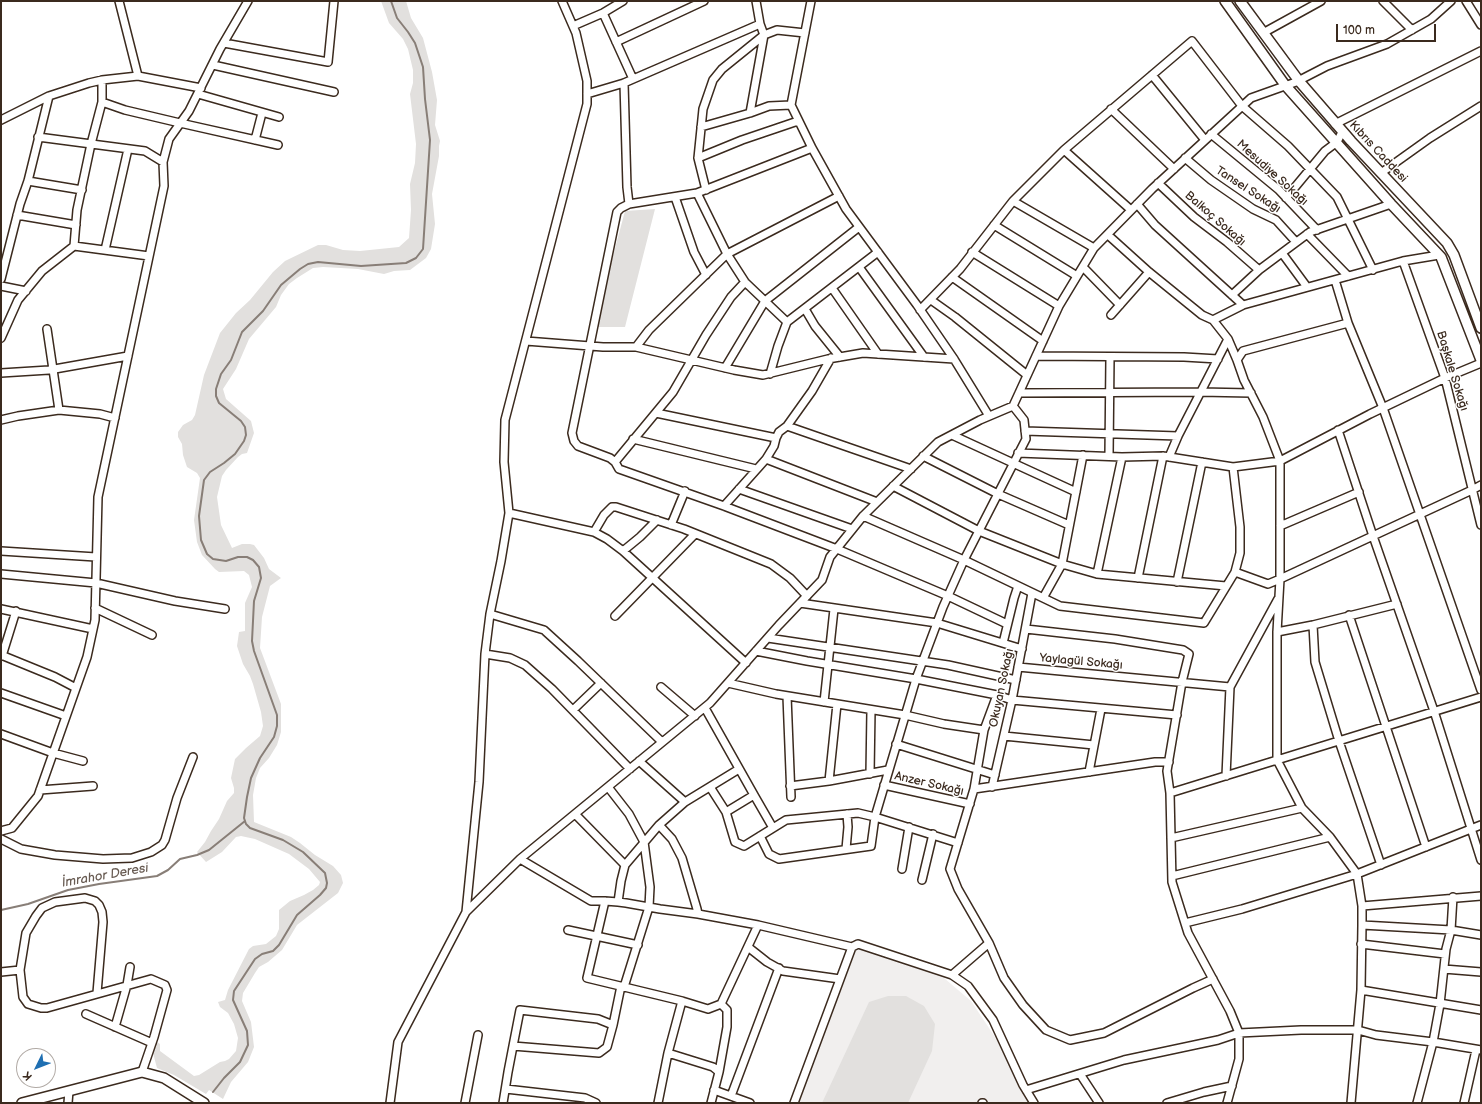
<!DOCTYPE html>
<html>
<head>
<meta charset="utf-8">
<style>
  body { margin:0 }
  #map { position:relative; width:1482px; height:1104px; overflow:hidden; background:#fff; font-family:"Balsamiq Sans",sans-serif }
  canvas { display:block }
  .frame { position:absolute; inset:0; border:2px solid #3b2a1e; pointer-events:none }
  .north { position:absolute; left:16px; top:1048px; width:40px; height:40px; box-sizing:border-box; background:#fff; border:1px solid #b1aaa5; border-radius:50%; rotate:227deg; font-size:11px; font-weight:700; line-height:16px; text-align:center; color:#3b2a1e }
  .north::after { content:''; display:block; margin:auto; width:14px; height:18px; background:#1f6fb2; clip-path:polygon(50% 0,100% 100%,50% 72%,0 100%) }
  .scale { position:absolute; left:1336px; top:24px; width:100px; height:18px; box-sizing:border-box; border:2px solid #3b2a1e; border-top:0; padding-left:5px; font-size:12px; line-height:14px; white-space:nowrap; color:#3b2a1e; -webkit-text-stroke:3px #fff; paint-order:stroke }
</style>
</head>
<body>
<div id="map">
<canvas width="1482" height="1104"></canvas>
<div class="frame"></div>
<div class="north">K</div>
<div class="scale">100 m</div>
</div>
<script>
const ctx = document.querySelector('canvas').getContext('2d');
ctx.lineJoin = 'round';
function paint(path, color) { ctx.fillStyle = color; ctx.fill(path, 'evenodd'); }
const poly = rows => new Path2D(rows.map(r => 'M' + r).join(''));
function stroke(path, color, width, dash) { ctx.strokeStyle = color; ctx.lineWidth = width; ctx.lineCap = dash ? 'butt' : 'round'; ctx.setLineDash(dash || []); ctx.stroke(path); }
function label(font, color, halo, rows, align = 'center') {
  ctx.font = font + ' "Balsamiq Sans",sans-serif'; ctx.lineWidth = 3; ctx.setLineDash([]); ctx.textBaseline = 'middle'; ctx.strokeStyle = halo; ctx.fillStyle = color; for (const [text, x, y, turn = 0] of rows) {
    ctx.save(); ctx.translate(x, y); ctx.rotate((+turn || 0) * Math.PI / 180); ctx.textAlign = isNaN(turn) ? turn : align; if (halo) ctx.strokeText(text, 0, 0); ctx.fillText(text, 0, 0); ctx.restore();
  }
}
paint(poly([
  [858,948,944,978,971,1001,997,1040,1030,1103,797,1103,853,953]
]), '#f1efee');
paint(poly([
  [381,1,406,1,411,18,423,38,432,72,437,100,435,125,440,141,439,146,439,156,432,194,435,224,431,249,426,258,410,270,394,271,384,274,358,269,323,267,313,268,297,278,289,284,281,295,276,307,249,339,236,369,223,389,226,399,251,421,254,433,247,453,242,454,238,457,226,470,222,476,217,497,221,525,232,548,242,544,250,544,254,545,264,558,269,569,281,578,270,586,262,617,260,648,281,704,281,732,277,745,269,758,260,768,256,778,253,795,254,822,291,837,300,843,315,855,333,866,341,875,343,883,338,893,297,925,282,950,268,962,259,967,255,973,243,993,242,1001,251,1022,254,1047,248,1062,231,1082,223,1099,209,1090,206,1094,174,1075,157,1068,153,1053,157,1042,160,1044,160,1051,194,1076,199,1075,220,1062,225,1061,229,1059,236,1051,238,1038,234,1024,228,1013,220,1007,218,1002,225,1000,228,990,249,949,253,946,266,944,276,936,279,929,279,910,290,901,304,895,313,890,319,885,320,882,309,869,289,854,255,839,241,836,236,837,222,852,206,862,197,852,205,842,211,831,219,819,227,801,234,793,234,788,231,778,235,759,246,748,260,736,263,726,261,712,253,684,250,676,243,664,237,646,239,632,245,631,245,603,252,587,249,575,244,571,219,572,215,569,202,555,197,542,194,520,200,478,197,473,187,467,183,455,182,444,178,437,178,432,183,425,192,420,195,415,204,375,220,333,236,313,250,300,273,272,285,261,318,245,326,245,343,250,360,251,399,247,409,238,411,210,410,184,415,163,416,144,410,94,413,83,413,70,408,49,403,39,389,23],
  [655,209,625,327,594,327,625,211],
  [888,996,906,996,924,1006,935,1024,932,1051,908,1103,822,1103,869,1002]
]), '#e2e0de');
stroke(poly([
  [1,910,28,904,68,890,99,884,157,876,168,870,180,859,197,855,209,850,245,821],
  [213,1092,224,1078,240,1062,248,1045,247,1031,233,1000,234,991,255,959,262,954,273,951,279,945,297,915,320,895,326,888,327,883,325,873,303,852,283,840,250,828,246,824,244,818,247,797,251,778,260,758,274,737,277,726,277,715,254,651,252,641,254,601,261,578,259,567,253,560,247,557,238,557,226,561,213,559,207,554,201,540,199,516,204,480,210,472,224,463,235,454,244,441,246,435,245,427,241,421,219,403,216,396,216,389,221,374,231,360,242,332,263,311,281,285,300,269,308,264,318,262,361,266,406,263,416,258,423,249,430,140,425,99,423,67,415,43,408,32,397,18,391,1]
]), '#887e77', 2);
const minor = poly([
  [119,1,138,76],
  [811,1,791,105,812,148,846,209,917,305,954,359,989,416],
  [1383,1,1412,30],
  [1466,1,1481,25],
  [603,13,633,79],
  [573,26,603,13,623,1],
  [1263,33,1321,1],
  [616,42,704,1],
  [224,43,328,62,334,1],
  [213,65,334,92],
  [1152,75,1205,140],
  [102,80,102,102,91,144,77,210,74,246,149,256],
  [624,83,627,187,629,204,697,193,812,148],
  [198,94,279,117],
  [587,94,624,83,760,24],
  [102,102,125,110,180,123,278,145],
  [1111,109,1174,169],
  [750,113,764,35,760,24,756,1],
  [1,120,49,96,89,83,102,80,138,76,201,88],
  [1335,124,1481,51],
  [701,127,750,113,769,106,791,105],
  [1211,134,1279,190,1317,230],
  [38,137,145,151,163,162],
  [255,140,262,113],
  [1064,150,1131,210],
  [698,158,742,140,798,121],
  [1185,158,1211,180,1253,209,1276,220,1296,242],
  [1381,173,1430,138,1481,106],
  [28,181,82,190],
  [1158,183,1194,217,1227,242,1259,270],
  [706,190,698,158,703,109,713,80,722,69,764,35,777,30,805,33],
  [697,193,727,254,745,282,787,322],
  [839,196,727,254,649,330,636,347,734,370,763,375,828,359,863,353,954,359],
  [675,197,694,252,706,275],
  [1286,198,1325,151,1337,142,1342,132],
  [1013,201,1094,248],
  [629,204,621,208,617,212,572,433,574,441,578,446,610,458,615,462,619,469,724,506,837,549,948,596,1007,624],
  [1137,204,1155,225,1243,305,1403,261,1439,255],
  [17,215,76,225],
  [994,225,1077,276],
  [1307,234,1348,276],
  [1108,235,1149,272,1202,315,1213,320],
  [105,250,128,149],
  [972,252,1059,306],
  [1282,253,1307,287],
  [1403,261,1445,378,1481,525],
  [859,267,924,357],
  [1083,267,1120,305],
  [952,277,1043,341],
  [1,279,20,204,28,181,49,96],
  [1335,280,1348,323,1383,408,1481,690],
  [1,286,26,291],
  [832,288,878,354],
  [1232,295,1259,270,1310,232,1391,204],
  [931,300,955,317,1027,375],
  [805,309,815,326,840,357],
  [920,310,960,269,1013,201,1064,150,1192,41,1242,106,1288,146,1337,197,1373,270],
  [1111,315,1149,272],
  [47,329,59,410],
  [1,338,18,300,42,271,74,246],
  [526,341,603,347,636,347],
  [1036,356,1184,357,1218,359],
  [1237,360,1228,339,1213,320,1243,305],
  [725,368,765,301,859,227],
  [1,373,49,370,128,356],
  [770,374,778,346,787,322,878,252],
  [1019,393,1200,392,1251,393],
  [656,413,776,438],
  [1,420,18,416,59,410,100,414,115,418],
  [787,426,911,469],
  [1338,430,1373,536,1434,711,1481,860],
  [1025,431,1178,436],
  [952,435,1076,492],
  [633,439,756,469],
  [1018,453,1122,457,1163,456,1233,467,1280,461,1370,414,1445,378,1481,363],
  [923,456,998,494,1069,525],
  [1109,456,1110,357],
  [1169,457,1178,436,1228,339],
  [766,459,877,502],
  [615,462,673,392,706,335,731,297,745,282],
  [893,486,979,531,1062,564,1097,574,1226,586],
  [739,489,852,529],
  [724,506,766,459,774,446,776,438,779,432,787,426,812,391,831,358],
  [509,513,594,532,607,539,623,551,746,663],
  [863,516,964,560,1060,606,1204,623,1235,572,1240,553,1240,527,1233,467],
  [671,525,685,491],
  [1280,526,1359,492],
  [594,532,604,515,612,507,616,507,684,529,771,564,790,578,807,596],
  [1,551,96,557],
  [623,551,640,537,657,520],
  [1235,572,1268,584,1280,579,1280,461,1263,417,1244,380,1237,360,1243,351,1348,323],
  [1,574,96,583,175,601,225,609],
  [1097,574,1122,457],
  [1138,578,1163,456],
  [1177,582,1202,462],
  [1043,598,1062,564,1083,455],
  [800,603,937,623,1022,649],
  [95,608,152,635],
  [1,609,93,629],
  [490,614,544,630,578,661,662,742],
  [1349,615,1426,847],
  [615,616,695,534],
  [1313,625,1315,662,1339,741,1381,865],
  [1026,629,1115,639,1183,650,1189,654,1182,682,1167,771,1170,793,1172,882,1188,933,1230,1011,1239,1033,1239,1059,1227,1103],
  [1277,632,1313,625,1397,604],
  [768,638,948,665,1016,680],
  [1003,643,1014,598,1018,586],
  [756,651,807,661,916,679,997,695,1012,700,1177,715],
  [485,654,510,658,525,665,552,689,630,769],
  [1,655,55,677,76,688],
  [2,656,16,611],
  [1018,667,1230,687],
  [728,683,776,694,905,715,944,724,984,730],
  [661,687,695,716],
  [1,693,66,716],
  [997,695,984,730,974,789,950,869,958,889,989,943,1004,978,1023,1005,1046,1030,1070,1040,1104,1033,1193,988,1213,979],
  [787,696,791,797],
  [824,702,834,609],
  [705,708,754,795,726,812],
  [573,710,601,683],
  [1,734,53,753,83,761],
  [1004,736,1094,745],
  [896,744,995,775],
  [639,761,685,802],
  [1089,772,1101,709],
  [870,774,871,710],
  [1226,776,1230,687,1278,599],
  [829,781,837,704],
  [884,785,970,804],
  [790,786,829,781,888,770],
  [608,787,629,814,644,842,650,887,649,907,624,987],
  [710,787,726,812,735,842,744,846,786,820,858,813,875,817,871,846,779,859,769,854,760,836],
  [992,787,1012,700,1032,593],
  [974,789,1155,762,1169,762],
  [40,790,93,786],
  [1170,793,1481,697],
  [754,795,773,828],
  [575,814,625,865],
  [659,825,672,839,682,858,697,909,698,914],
  [1,831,12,828,38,796,87,657,95,620,98,497,164,186,163,162,169,139,189,111,220,49,248,1],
  [1171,838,1302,808],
  [1,839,21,849,55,855,103,859,132,858,151,852,162,845,165,840,177,798,193,757],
  [958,843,875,817,916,679,943,607,964,560,1026,439,1024,420,1013,406],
  [846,849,848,827,847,814],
  [520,859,591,901,605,901,618,902,626,903,660,909,698,914,758,925,721,1004,708,1009,682,1001,587,978,605,901],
  [902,869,909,827],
  [1172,876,1330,837],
  [922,880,933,834],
  [1481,896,1362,906,1362,925,1451,930,1481,935],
  [618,902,621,881,625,865,659,825,685,802,739,769],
  [1362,906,1357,874,1330,837,1302,808,1277,760,1277,632,1280,579,1472,490,1481,485],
  [466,912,479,782,485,654,490,614,501,561,509,513,504,462,505,420,587,104,587,81,576,33,562,1],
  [1185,923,1242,909,1357,874,1481,825],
  [758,925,852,947],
  [568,930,638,945],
  [1361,944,1445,954],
  [748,947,767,962,783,971,840,979],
  [1444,969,1481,972],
  [1,972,20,970],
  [952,975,989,943],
  [1361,990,1481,1010],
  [97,993,103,922,102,912,99,905,95,901,85,898,55,902,42,908,36,916,26,933,20,970,23,997,28,1004,41,1008,47,1008,151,979,165,985,167,990,154,1037,142,1072],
  [86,1014,152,1043],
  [613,1025,621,986],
  [115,1027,127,985,130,967],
  [668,1053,713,1067,719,1072,711,1103],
  [719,1072,727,1027,727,1010,721,1004],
  [1080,1074,1099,1103],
  [506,1089,585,1098,596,1103],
  [714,1090,750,1103],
  [1026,1090,1124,1060,1218,1040,1239,1033,1301,1030,1358,1030,1376,1035,1433,1042,1481,1050],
  [731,1096,779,968],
  [68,1103,69,1091],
  [390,1103,398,1042,466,912,520,859,710,703,779,625,822,580,830,557,863,516,938,442,980,420,1013,406,1059,306,1094,248,1152,189,1251,98,1296,82,1327,66,1387,44,1431,19,1451,1],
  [465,1103,478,1035],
  [503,1103,508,1072,513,1046,520,1010,598,1019,613,1025,607,1047,599,1053,513,1046],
  [658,1103,668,1053,682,1001],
  [794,1103,852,947,858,944,952,975,968,986,993,1020,1023,1085,1034,1103],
  [982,1103,983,1103],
  [1167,1103,1204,1092,1232,1086],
  [1351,1103,1361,990,1362,925],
  [1417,1103,1433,1042,1440,1004,1446,949,1451,930,1453,897],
  [1464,1103,1476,1050]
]);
const major = poly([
  [1225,1,1285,85,1391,204,1441,257,1481,360],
  [1240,1,1299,81,1351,141,1447,243,1454,255,1481,328],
  [22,1103,142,1072,164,1078,204,1103]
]);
stroke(minor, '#3b2a1e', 10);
stroke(major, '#3b2a1e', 12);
stroke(minor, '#fff', 7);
stroke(major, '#fff', 9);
label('12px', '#3b2a1e', '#fff', [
  ["Kıbrıs Caddesi",1378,152,47],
  ["Mesudiye Sokağı",1272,173,42],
  ["Tansel Sokağı",1248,190,33],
  ["Balkoç Sokağı",1215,219,41],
  ["Başkale Sokağı",1452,371,73],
  ["Yaylagül Sokağı",1081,662,5],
  ["Okuyan Sokağı",1002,688,-78],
  ["Anzer Sokağı",929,784,13]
]);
label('italic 13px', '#685b52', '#fff', [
  ["İmrahor Deresi",105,876,-10]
]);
</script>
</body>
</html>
